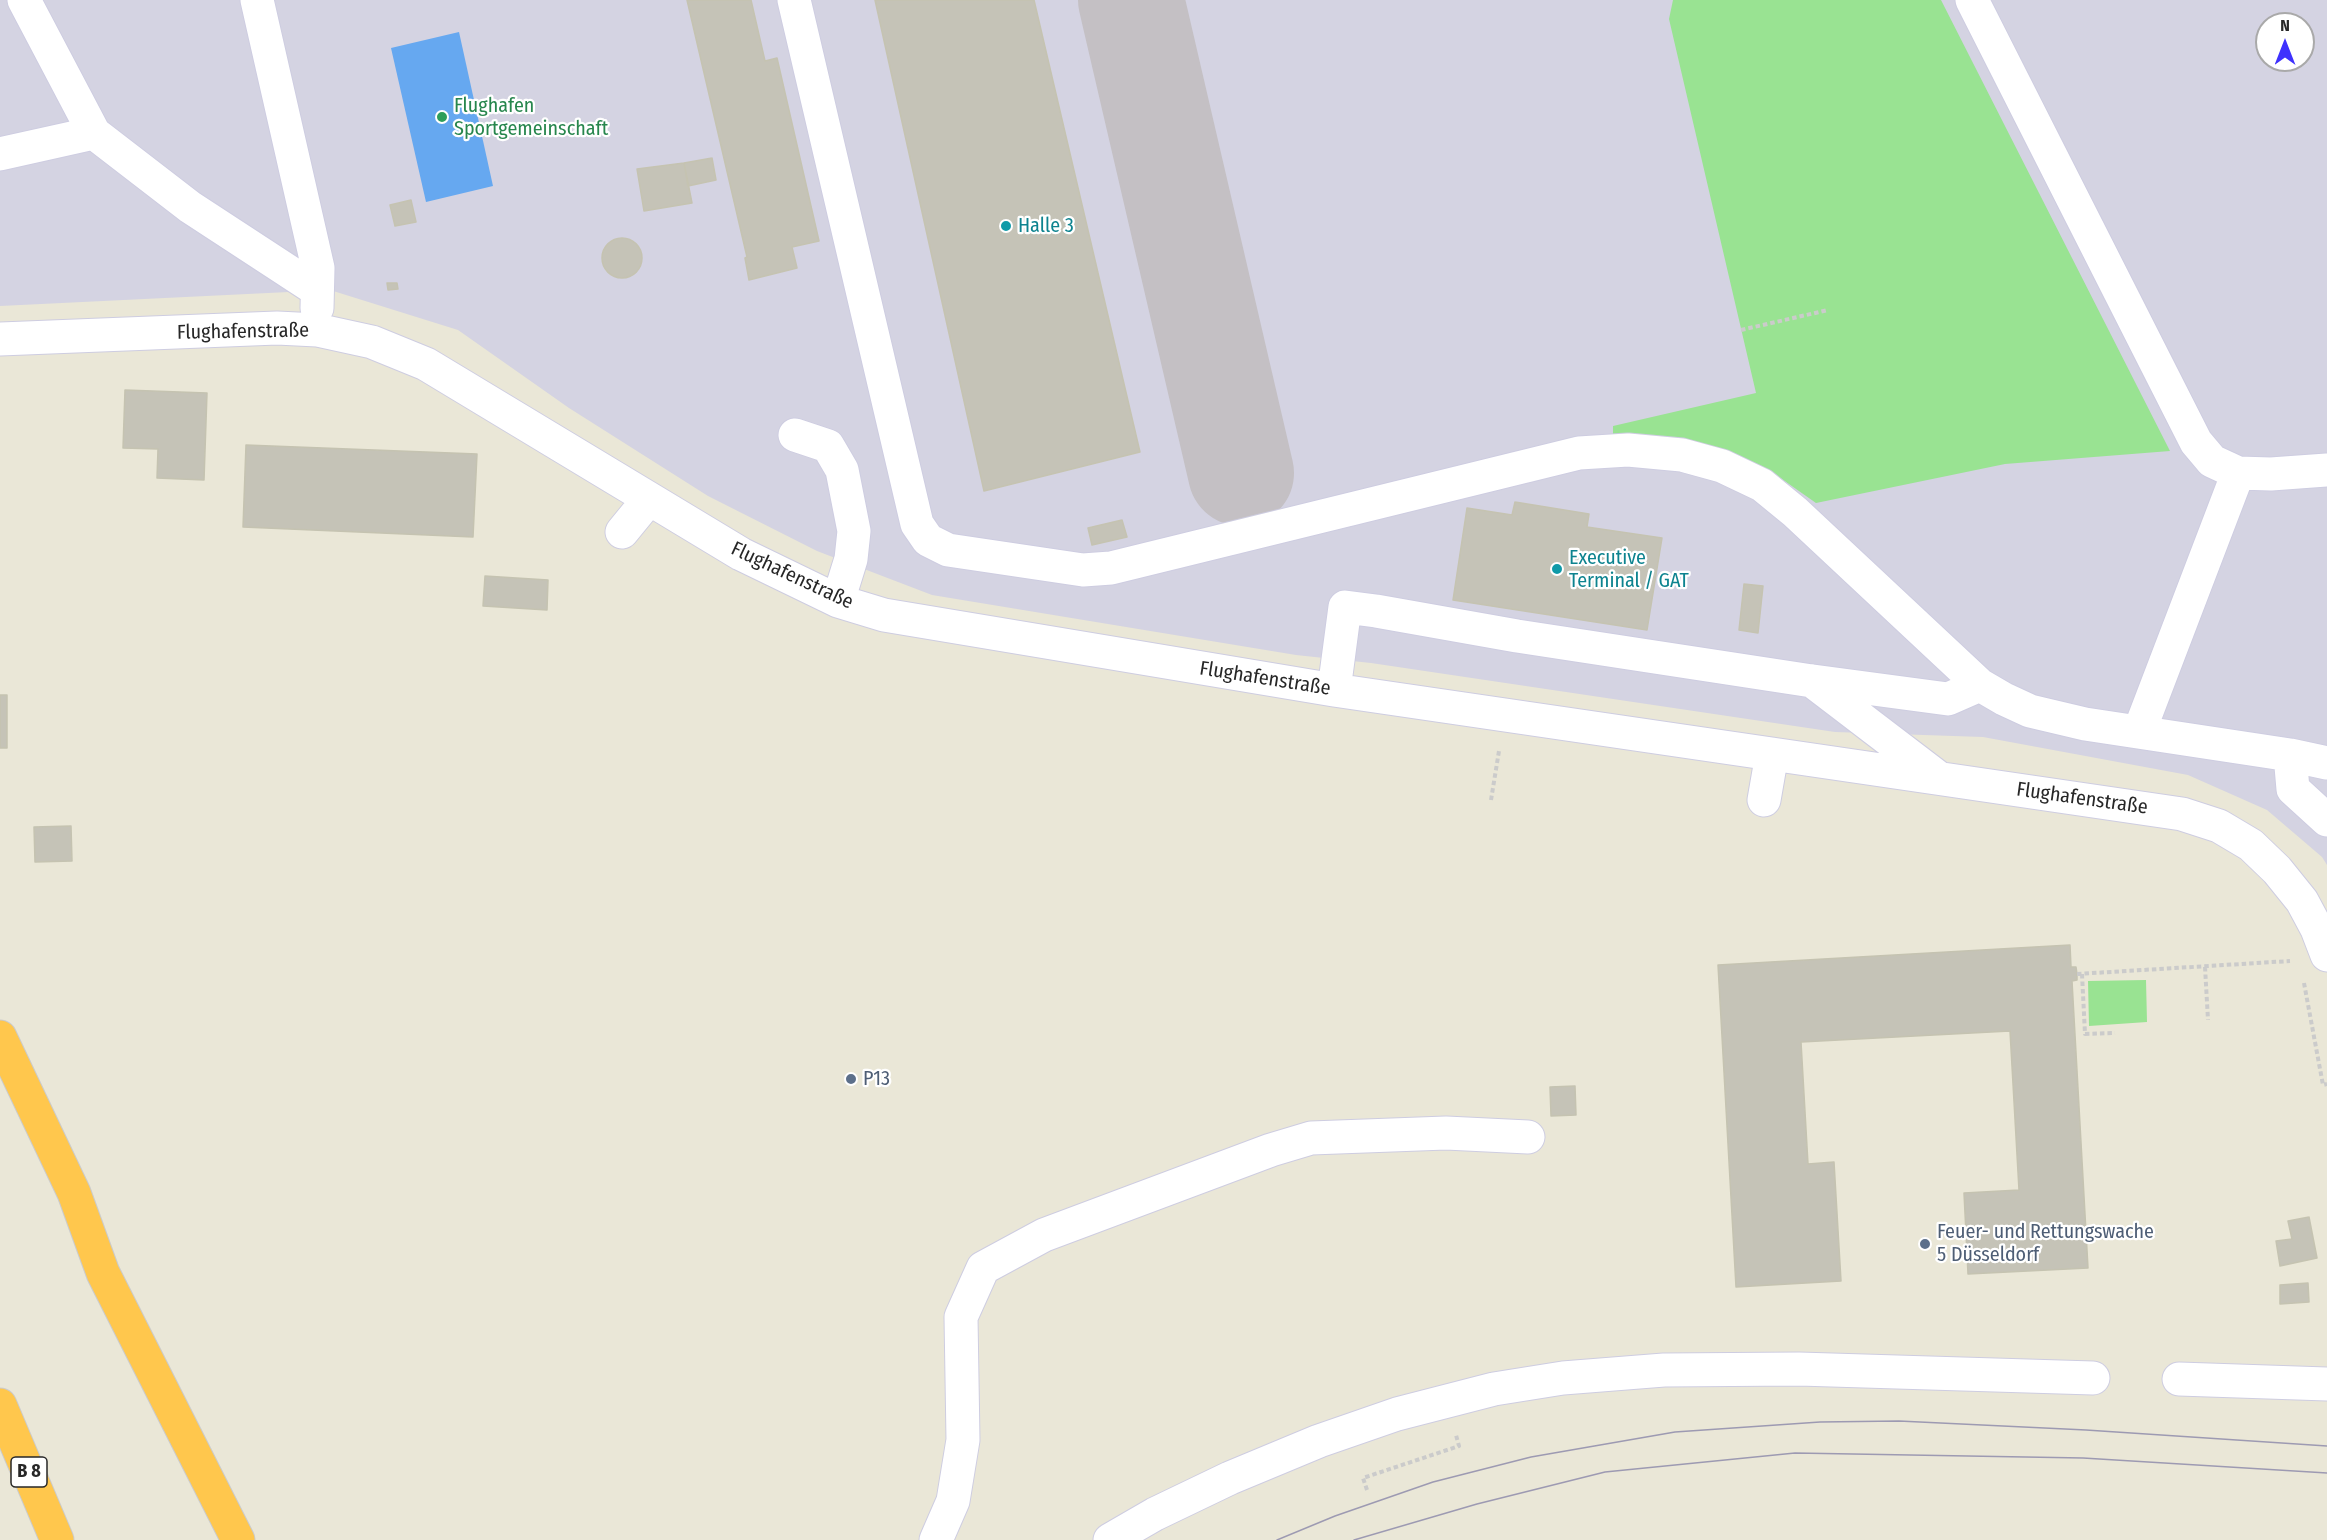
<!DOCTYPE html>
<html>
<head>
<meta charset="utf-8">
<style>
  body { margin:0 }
  #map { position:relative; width:2327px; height:1540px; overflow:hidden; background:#eae7d7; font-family:"Fira Sans Condensed",sans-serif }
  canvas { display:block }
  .north { position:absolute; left:2255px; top:12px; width:60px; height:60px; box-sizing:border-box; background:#fff; border:2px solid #a9a9a9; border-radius:50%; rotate:0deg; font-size:16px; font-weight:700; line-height:24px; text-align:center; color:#272727 }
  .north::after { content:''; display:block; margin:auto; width:21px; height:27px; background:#3f31fd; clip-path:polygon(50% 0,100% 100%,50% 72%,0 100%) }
</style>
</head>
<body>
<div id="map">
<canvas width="2327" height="1540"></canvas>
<div class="north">N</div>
</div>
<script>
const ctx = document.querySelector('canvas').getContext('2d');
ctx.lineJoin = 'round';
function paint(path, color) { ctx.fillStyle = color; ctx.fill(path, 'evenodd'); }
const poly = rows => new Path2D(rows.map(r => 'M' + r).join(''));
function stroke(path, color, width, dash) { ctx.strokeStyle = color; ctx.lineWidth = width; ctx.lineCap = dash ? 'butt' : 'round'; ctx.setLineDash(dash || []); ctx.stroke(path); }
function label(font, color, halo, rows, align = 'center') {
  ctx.font = font + ' "Fira Sans Condensed",sans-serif'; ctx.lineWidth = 4.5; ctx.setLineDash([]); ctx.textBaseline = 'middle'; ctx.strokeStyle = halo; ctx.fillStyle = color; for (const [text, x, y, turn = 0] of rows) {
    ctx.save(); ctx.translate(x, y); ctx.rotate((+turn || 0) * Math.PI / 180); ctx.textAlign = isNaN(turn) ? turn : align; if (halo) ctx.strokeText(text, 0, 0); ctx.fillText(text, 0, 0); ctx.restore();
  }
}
paint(poly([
  [0,0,2327,0,2327,865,2322,857,2267,810,2188,775,1983,737,1835,732,1371,663,1296,655,932,595,817,551,708,496,569,408,458,330,330,290,0,306],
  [2267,24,2303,24,2303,60,2267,60]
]), '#d4d3e2');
paint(poly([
  [1673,0,1941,0,2170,451,2005,464,1816,503,1769,470,1613,434,1613,426,1756,393,1669,19],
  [2146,980,2147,1022,2089,1026,2088,981]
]), '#99e392');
paint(poly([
  [459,32,493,186,426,202,391,48]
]), '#66a8f0');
stroke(poly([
  [1131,0,1241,473]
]), '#c4c0c4', 106);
const building = poly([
  [687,0,751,0,765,61,777,58,819,241,792,247,797,268,749,280,745,258,747,257,687,0],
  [875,0,1034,0,1140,452,984,491,875,0],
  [712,158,716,180,688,186,684,163,712,158],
  [684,163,692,203,644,211,637,169,684,163],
  [411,200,416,222,395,226,390,205,411,200],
  '602 258a20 20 0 1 1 40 0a20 20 0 1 1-40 0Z',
  [387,283,397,283,398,289,388,290,387,283],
  [125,390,207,393,204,480,157,478,158,449,123,448,125,390],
  [246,445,477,454,473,537,243,527,246,445],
  [1515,502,1589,514,1587,527,1662,538,1647,630,1453,600,1467,508,1512,515,1515,502],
  [1122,520,1127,537,1092,545,1088,528,1122,520],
  [485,576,548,580,547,610,483,606,485,576],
  [1744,584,1763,586,1758,633,1739,630,1744,584],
  [0,695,7,695,7,748,0,748,0,695],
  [71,826,72,861,35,862,34,827,71,826],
  [2070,945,2071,967,2076,967,2077,974,2077,980,2072,981,2088,1268,1968,1274,1964,1193,2019,1190,2010,1031,1801,1042,1808,1164,1834,1162,1841,1281,1736,1287,1718,965,2070,945],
  [1575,1086,1576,1115,1551,1116,1550,1087,1575,1086],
  [2309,1217,2317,1258,2280,1266,2276,1241,2292,1239,2288,1221,2309,1217],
  [2308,1283,2309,1302,2280,1304,2280,1285,2308,1283]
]);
paint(building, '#c5c3b7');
stroke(building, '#c5c3b1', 1.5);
const minor = poly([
  [24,0,94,133,190,207,317,290],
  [257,0,318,268,317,308],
  [794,0,917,524,928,540,948,550,1083,570,1111,568,1579,453,1628,450,1682,455,1722,466,1762,485,1795,512,1980,685,2004,699,2030,711,2085,724,2290,755,2327,763],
  [1972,0,2196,442,2212,461,2238,473,2271,474,2327,470],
  [0,154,94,133],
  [0,339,277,328,317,330,372,342,426,364,741,554,838,601,884,615,1334,690,2182,814,2219,826,2251,845,2277,870,2302,901,2317,929,2327,955],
  [795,435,828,446,842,470,854,531,851,559,838,601],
  [622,532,649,499],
  [1813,681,1948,699,1980,685],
  [1334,690,1345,607,1376,611,1517,636,1812,681,1939,778],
  [2139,732,2238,473],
  [2290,755,2293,789,2327,820],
  [1764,800,1772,754],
  [2179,1379,2327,1384],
  [936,1540,953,1501,963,1440,961,1317,983,1268,1044,1235,1271,1150,1311,1138,1446,1133,1528,1137],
  [1110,1540,1155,1514,1230,1478,1319,1441,1397,1414,1494,1389,1563,1378,1664,1370,1799,1369,2093,1378]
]);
const highway = poly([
  [0,1037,74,1193,103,1273,238,1540],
  [0,1405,57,1540]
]);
stroke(minor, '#cecde1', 35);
stroke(highway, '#cbcbcb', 35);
stroke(poly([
  [1741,330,1828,310],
  [1491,800,1499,751],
  [2205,967,2208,1020],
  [2077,974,2290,961],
  [2082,974,2085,1034,2115,1033],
  [2304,983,2323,1085,2327,1084],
  [1367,1490,1363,1478,1459,1446,1456,1435]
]), '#cbcbcb', 4, [4.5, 3]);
stroke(minor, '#fff', 33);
stroke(highway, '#ffc74d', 33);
stroke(poly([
  [1277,1540,1335,1516,1433,1482,1531,1457,1675,1432,1820,1422,1899,1421,2086,1430,2327,1446],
  [1354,1540,1477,1504,1605,1472,1795,1453,2083,1458,2327,1473]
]), '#9d9ab2', 1.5);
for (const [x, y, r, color] of [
  [442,117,6,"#2e9e5b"],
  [1006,226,6,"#0f9aa8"],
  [1557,569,6,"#0f9aa8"],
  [851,1079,6,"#5c6f8a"],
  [1925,1244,6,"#5c6f8a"]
]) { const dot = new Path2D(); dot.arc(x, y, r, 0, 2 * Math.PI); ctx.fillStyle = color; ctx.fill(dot); stroke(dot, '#fff', 2); }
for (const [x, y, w] of [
  [29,1472,36]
]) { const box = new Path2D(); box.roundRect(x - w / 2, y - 15, w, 30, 4.5); ctx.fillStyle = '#fff'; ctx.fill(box); stroke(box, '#272727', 1.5); }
label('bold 18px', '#272727', null, [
  ["B 8",29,1472]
]);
label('20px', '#27864d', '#fff', [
  ["Flughafen",454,106],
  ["Sportgemeinschaft",454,129]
], 'left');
label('20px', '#0d838f', '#fff', [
  ["Halle 3",1018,226],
  ["Executive",1569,558],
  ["Terminal / GAT",1569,581]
], 'left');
label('20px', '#272727', '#fff', [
  ["Flughafenstraße",243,332,-1],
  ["Flughafenstraße",792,576,25],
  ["Flughafenstraße",1265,679,9],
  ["Flughafenstraße",2082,799,8]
]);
label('20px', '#4e5e75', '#fff', [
  ["P13",863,1079],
  ["Feuer- und Rettungswache",1937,1232],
  ["5 Düsseldorf",1937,1255]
], 'left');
</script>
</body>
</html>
